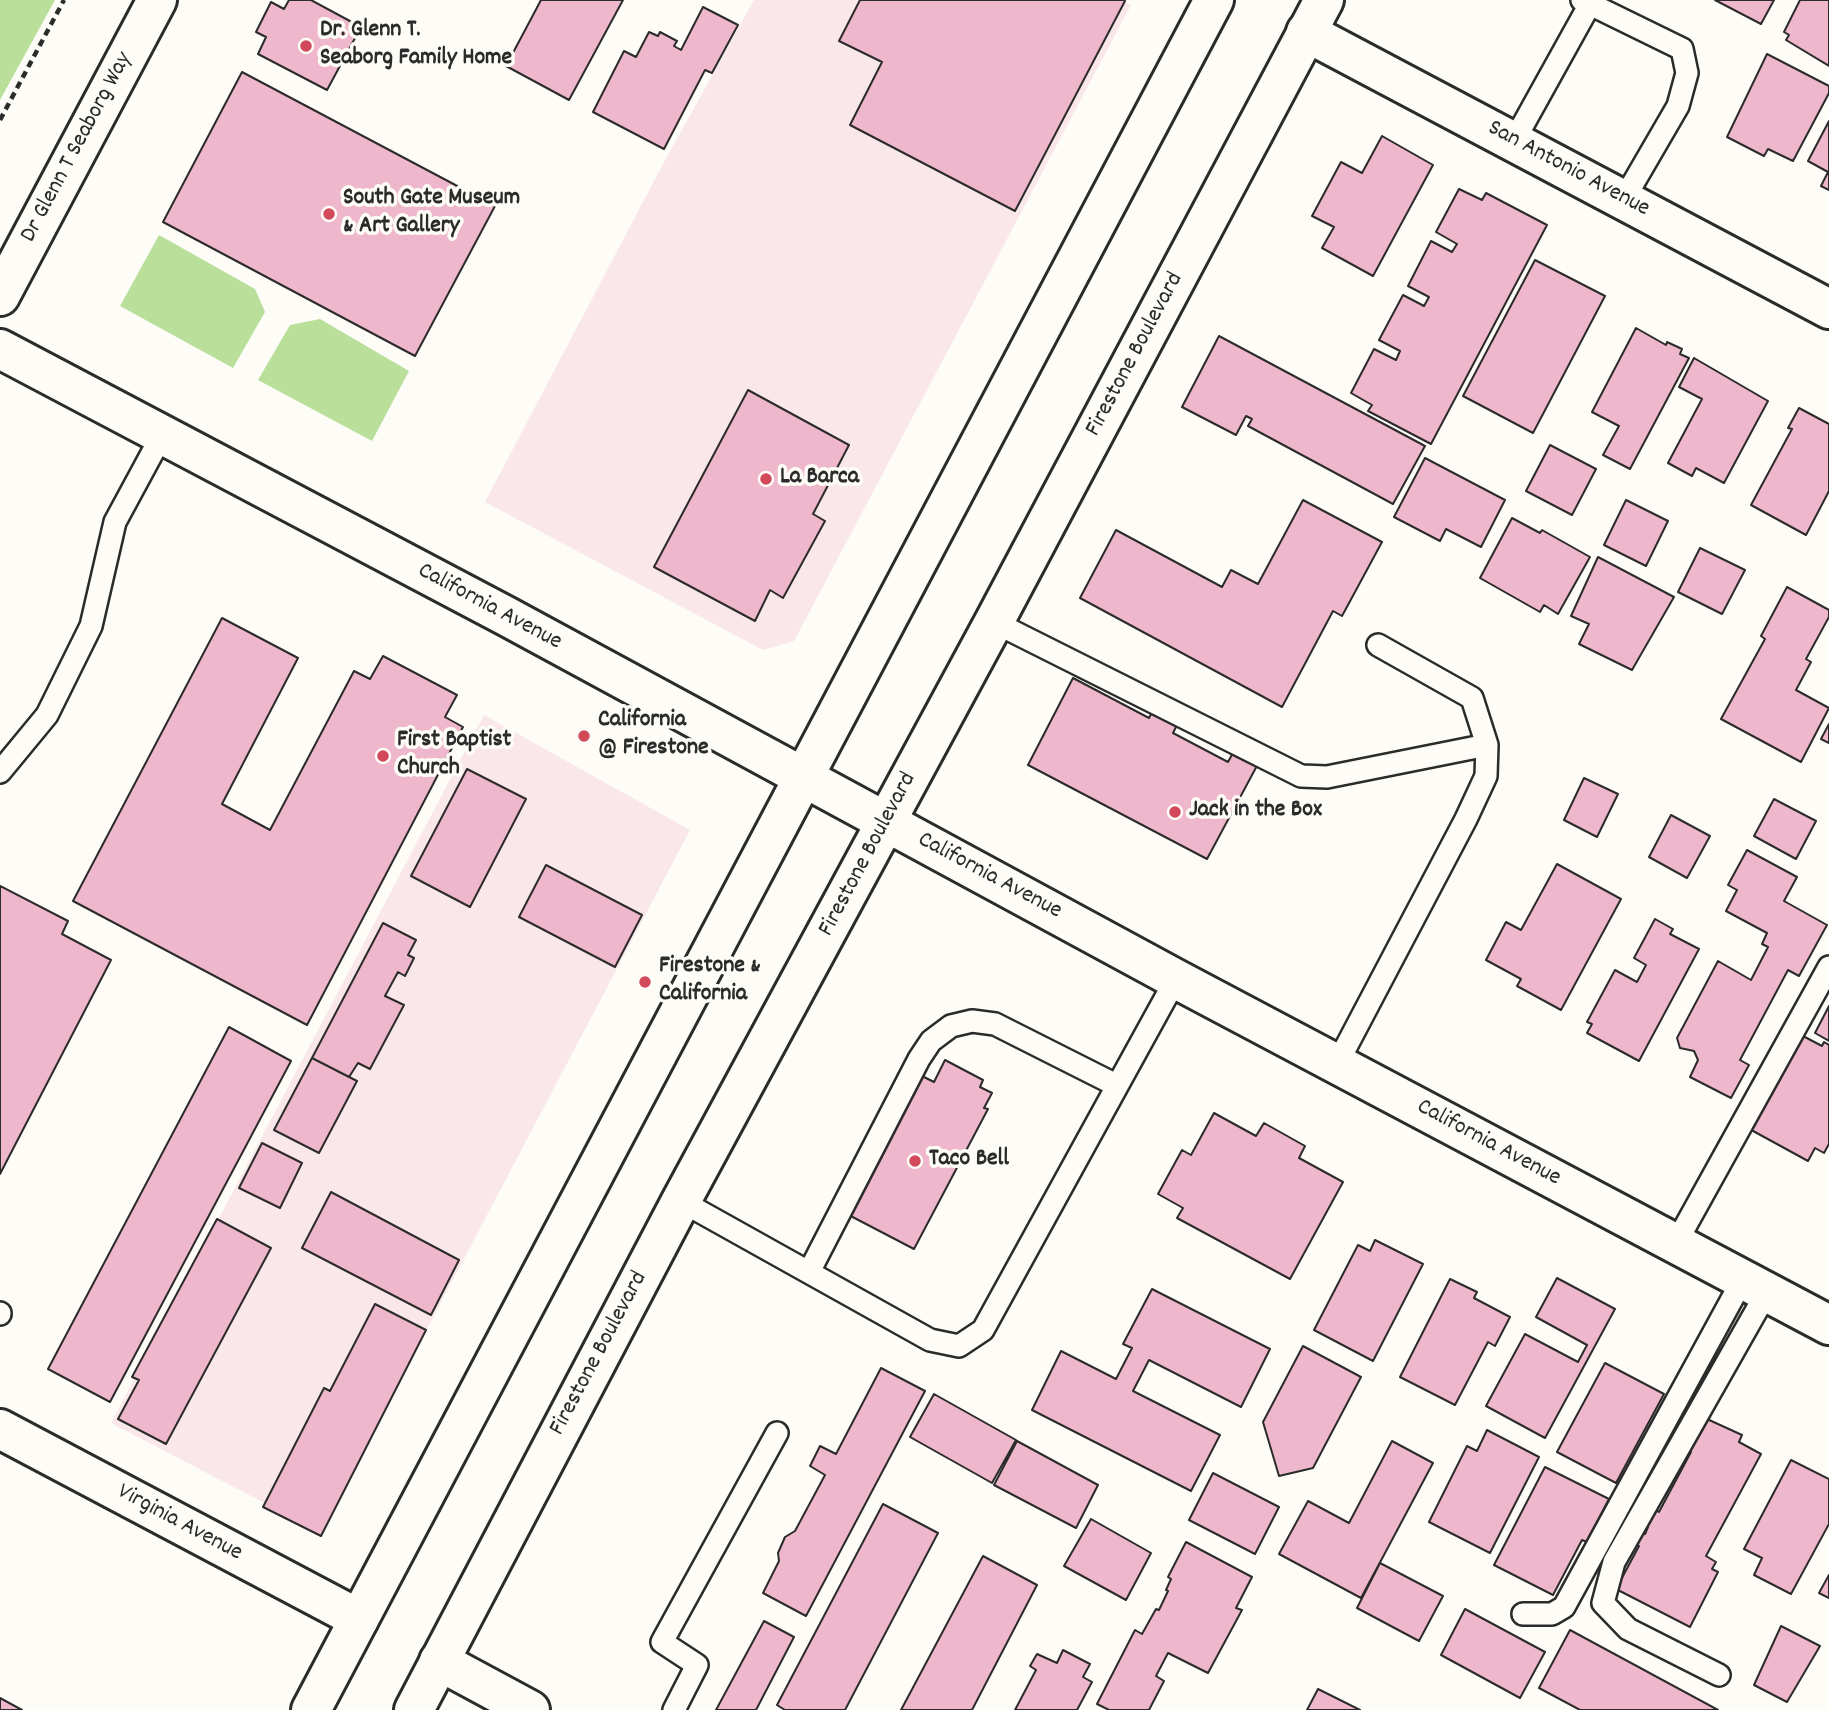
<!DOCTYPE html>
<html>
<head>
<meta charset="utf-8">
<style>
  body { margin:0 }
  canvas { display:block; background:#fdfcf7 }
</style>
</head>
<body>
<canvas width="1829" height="1710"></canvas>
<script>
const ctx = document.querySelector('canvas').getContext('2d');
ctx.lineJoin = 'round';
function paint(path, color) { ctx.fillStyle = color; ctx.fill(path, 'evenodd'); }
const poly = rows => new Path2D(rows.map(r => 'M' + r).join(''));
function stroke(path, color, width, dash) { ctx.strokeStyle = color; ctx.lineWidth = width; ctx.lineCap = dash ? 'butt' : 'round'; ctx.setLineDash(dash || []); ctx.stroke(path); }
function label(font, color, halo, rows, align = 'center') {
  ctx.font = font + ' Dekko,sans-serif'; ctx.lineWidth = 7; ctx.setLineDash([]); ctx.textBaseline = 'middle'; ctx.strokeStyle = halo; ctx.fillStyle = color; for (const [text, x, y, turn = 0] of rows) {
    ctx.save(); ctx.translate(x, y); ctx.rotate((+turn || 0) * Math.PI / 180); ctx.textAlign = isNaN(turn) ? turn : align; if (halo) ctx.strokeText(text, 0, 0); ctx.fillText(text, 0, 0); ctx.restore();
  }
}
paint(poly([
  [754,0,1121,0,1131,5,794,641,763,650,485,502,663,164],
  [484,715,690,830,320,1532,111,1423]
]), '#f9e7ea');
paint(poly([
  [0,0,55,0,0,100],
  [159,235,255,289,265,312,233,368,120,306],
  [320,319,409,371,372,441,258,380,290,325]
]), '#b9df9a');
const building = poly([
  [289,0,311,0,361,27,327,90,258,54,266,37,256,32,271,2,284,9,289,0],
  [541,0,623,0,569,100,506,66,541,0],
  [860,0,1124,0,1125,1,1015,211,850,125,882,62,839,41,860,0],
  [1715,0,1774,0,1761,24,1715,0],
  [1800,0,1829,0,1829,66,1786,40,1789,35,1784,32,1800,0],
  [703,7,738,25,712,73,705,70,664,149,593,112,624,51,636,57,649,32,658,36,660,32,677,41,674,46,681,50,703,7],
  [1767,54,1829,86,1829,93,1793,161,1768,149,1764,156,1727,137,1767,54],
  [242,72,495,206,415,356,163,222,242,72],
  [1829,121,1829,190,1821,186,1828,172,1808,161,1829,121],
  [1382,136,1433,165,1373,276,1322,248,1334,227,1312,216,1341,162,1362,173,1382,136],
  [1459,189,1482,200,1486,193,1547,225,1431,444,1368,411,1372,405,1351,393,1374,349,1396,360,1400,351,1379,340,1403,295,1424,306,1429,297,1408,286,1431,241,1452,252,1457,244,1436,232,1459,189],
  [1535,260,1605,296,1533,433,1463,396,1535,260],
  [1636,328,1666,345,1667,342,1682,349,1680,354,1689,358,1630,469,1603,455,1619,426,1592,412,1636,328],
  [1219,336,1425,446,1393,504,1248,426,1252,419,1246,416,1236,435,1182,407,1219,336],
  [1694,358,1768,401,1724,483,1696,468,1692,476,1668,463,1702,399,1679,387,1694,358],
  [748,390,849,445,813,514,825,521,783,598,770,590,755,621,654,567,748,390],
  [1799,408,1829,424,1829,491,1806,535,1751,505,1792,429,1788,428,1799,408],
  [1550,445,1596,469,1572,515,1526,491,1550,445],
  [1425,458,1505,500,1481,547,1446,529,1440,541,1394,517,1425,458],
  [1303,500,1382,542,1342,616,1333,611,1282,707,1080,598,1116,530,1222,587,1231,570,1258,584,1303,500],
  [1626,500,1668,521,1646,566,1604,545,1626,500],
  [1512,518,1540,533,1542,530,1590,557,1558,614,1544,605,1540,612,1480,578,1512,518],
  [1700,548,1745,570,1722,614,1678,592,1700,548],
  [1598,557,1674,597,1632,670,1579,644,1589,624,1571,616,1598,557],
  [1787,587,1829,610,1829,617,1806,659,1811,662,1796,690,1829,708,1801,762,1721,719,1765,639,1761,636,1787,587],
  [222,618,298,658,222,804,270,830,354,671,370,679,383,656,457,695,445,717,463,727,307,1025,73,901,222,618],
  [1073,678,1149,718,1155,706,1180,719,1173,733,1228,762,1235,749,1259,762,1207,859,1028,765,1073,678],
  [1829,724,1829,743,1821,739,1829,724],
  [467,769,526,799,470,907,411,876,467,769],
  [1584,778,1618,794,1597,837,1564,820,1584,778],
  [1774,799,1816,821,1796,859,1754,836,1774,799],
  [1671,815,1710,836,1687,878,1649,857,1671,815],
  [1747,850,1797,877,1784,901,1827,925,1799,976,1788,970,1740,1060,1749,1065,1731,1098,1690,1077,1698,1060,1694,1051,1680,1048,1677,1038,1718,961,1751,980,1768,947,1762,944,1767,933,1726,911,1737,890,1728,885,1747,850],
  [1557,864,1621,899,1561,1010,1517,986,1521,979,1486,960,1506,922,1521,930,1557,864],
  [546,865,642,915,615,967,519,917,546,865],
  [0,886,68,921,62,934,111,960,0,1174,0,886],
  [1655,919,1673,929,1670,934,1699,949,1639,1061,1587,1033,1592,1024,1587,1022,1615,970,1637,982,1646,965,1634,958,1655,919],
  [383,923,416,940,408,955,414,958,405,976,398,972,385,996,404,1005,370,1069,358,1063,349,1077,312,1058,383,923],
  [1829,1006,1829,1041,1815,1033,1829,1006],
  [229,1027,291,1061,110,1402,48,1369,229,1027],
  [1803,1036,1822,1046,1824,1042,1829,1045,1829,1144,1824,1153,1815,1148,1808,1161,1744,1126,1772,1077,1779,1081,1803,1036],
  [312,1058,357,1081,319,1153,274,1130,312,1058],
  [945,1060,983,1080,980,1087,992,1093,984,1108,988,1109,914,1249,843,1212,916,1073,934,1082,945,1060],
  [1214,1113,1256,1136,1264,1123,1305,1146,1299,1158,1343,1182,1290,1279,1177,1218,1183,1208,1158,1194,1182,1150,1191,1155,1214,1113],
  [262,1143,302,1163,280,1208,239,1188,262,1143],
  [331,1192,459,1260,431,1315,302,1248,331,1192],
  [217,1219,271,1248,166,1444,118,1419,139,1380,132,1377,217,1219],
  [1375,1240,1423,1264,1373,1361,1314,1330,1358,1245,1370,1251,1375,1240],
  [1557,1278,1615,1309,1545,1438,1486,1406,1525,1334,1578,1362,1587,1345,1536,1317,1557,1278],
  [1450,1279,1477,1292,1474,1298,1510,1317,1495,1346,1488,1342,1455,1405,1400,1377,1450,1279],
  [1152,1289,1270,1349,1241,1407,1149,1360,1133,1391,1220,1435,1191,1491,1032,1410,1061,1351,1116,1379,1132,1348,1123,1344,1152,1289],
  [375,1304,426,1330,321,1536,263,1507,324,1388,330,1391,375,1304],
  [1303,1346,1361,1377,1313,1468,1279,1476,1263,1422,1303,1346],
  [1605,1363,1664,1394,1616,1483,1557,1452,1605,1363],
  [881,1368,925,1391,806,1616,763,1593,779,1561,778,1553,785,1537,795,1531,825,1475,810,1466,820,1446,836,1454,881,1368],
  [934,1394,1016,1440,992,1483,910,1437,934,1394],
  [1707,1419,1742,1435,1739,1442,1761,1454,1706,1556,1716,1562,1712,1569,1718,1572,1690,1627,1616,1589,1639,1546,1634,1543,1640,1531,1645,1534,1648,1527,1643,1524,1651,1507,1659,1512,1691,1452,1684,1449,1707,1419],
  [1487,1430,1539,1457,1490,1553,1429,1522,1467,1446,1477,1451,1487,1430],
  [1017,1441,1098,1485,1076,1528,994,1485,1017,1441],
  [1392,1441,1433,1463,1361,1598,1279,1554,1308,1501,1349,1523,1392,1441],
  [1791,1460,1829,1479,1829,1524,1791,1594,1754,1575,1762,1558,1744,1549,1791,1460],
  [1545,1467,1609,1499,1587,1542,1582,1540,1553,1595,1494,1565,1545,1467],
  [1213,1473,1279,1507,1255,1554,1189,1520,1213,1473],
  [883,1504,938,1533,845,1710,785,1710,777,1705,883,1504],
  [1091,1519,1151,1553,1126,1600,1064,1566,1091,1519],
  [1186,1542,1252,1577,1236,1608,1242,1610,1208,1673,1168,1653,1156,1676,1164,1681,1149,1710,1109,1710,1097,1704,1135,1630,1142,1634,1156,1609,1159,1610,1168,1591,1166,1590,1171,1579,1168,1577,1186,1542],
  [983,1556,1037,1585,972,1710,901,1710,983,1556],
  [1380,1563,1443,1596,1419,1641,1357,1608,1380,1563],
  [1829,1575,1829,1598,1819,1593,1829,1575],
  [1465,1609,1545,1652,1520,1698,1441,1655,1465,1609],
  [764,1621,794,1637,756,1710,716,1710,764,1621],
  [1781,1626,1820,1646,1787,1702,1754,1685,1781,1626],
  [1570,1630,1718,1710,1580,1710,1539,1688,1570,1630],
  [1063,1650,1090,1664,1083,1677,1092,1682,1077,1710,1015,1710,1036,1670,1030,1666,1037,1654,1057,1663,1063,1650],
  [1318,1689,1360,1710,1307,1710,1318,1689],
  [0,1698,22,1710,0,1710,0,1698]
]);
paint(building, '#efb7cb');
stroke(building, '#2b2b2b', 2);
const service = poly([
  [1582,0,1682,49,1687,73,1678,106,1624,199],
  [1514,141,1590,4],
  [994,622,1301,776,1327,777,1487,745],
  [0,772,47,715,91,626,115,522,162,435],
  [1337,1064,1466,819,1486,776,1487,745,1472,698,1378,645],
  [681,1201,930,1340,959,1346,983,1330,1176,979],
  [1676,1243,1829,967],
  [809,1272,919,1059,931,1041,951,1026,972,1021,995,1024,1116,1085],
  [0,1313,0,1314],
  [1523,1614,1552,1614,1564,1607,1743,1279],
  [1719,1675,1628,1629,1603,1603,1614,1562,1767,1292],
  [674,1710,697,1665,662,1642,777,1433]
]);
const minor = poly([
  [1306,32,1829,309],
  [0,296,157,0],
  [0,1429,359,1619],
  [439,1661,530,1710]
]);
const secondary = poly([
  [0,349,506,616,1176,979,1829,1325]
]);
const primary = poly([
  [311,1710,1214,0],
  [414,1710,681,1201,994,622,1324,0]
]);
stroke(service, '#2b2b2b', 26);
stroke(minor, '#2b2b2b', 44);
stroke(secondary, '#2b2b2b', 44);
stroke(primary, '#2b2b2b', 44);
stroke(poly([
  [0,120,64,0]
]), '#2b2b2b', 4.5, [7, 5]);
stroke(service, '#fdfcf7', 21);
stroke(minor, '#fdfcf7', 38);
stroke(secondary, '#fdfcf7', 38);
stroke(primary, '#fdfcf7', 38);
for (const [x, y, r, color] of [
  [306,46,7,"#d1495b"],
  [329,214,7,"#d1495b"],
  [766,479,7,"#d1495b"],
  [584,736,7,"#d1495b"],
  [383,756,7,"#d1495b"],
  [1175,812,7,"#d1495b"],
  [645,982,7,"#d1495b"],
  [915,1161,7,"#d1495b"]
]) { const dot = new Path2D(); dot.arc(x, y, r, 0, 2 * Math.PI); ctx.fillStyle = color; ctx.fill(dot); stroke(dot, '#fdfcf7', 2.5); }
label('bold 24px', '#2b2b2b', '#fdfcf7', [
  ["Dr. Glenn T.",320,32],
  ["Seaborg Family Home",320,60],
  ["South Gate Museum",343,200],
  ["& Art Gallery",343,228],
  ["La Barca",780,479],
  ["California",598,722],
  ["@ Firestone",598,750],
  ["First Baptist",397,742],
  ["Church",397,770],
  ["Jack in the Box",1189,812],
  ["Firestone &",659,968],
  ["California",659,996],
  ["Taco Bell",929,1161]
], 'left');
label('24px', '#2b2b2b', '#fdfcf7', [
  ["Dr Glenn T Seaborg Way",78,148,-62],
  ["San Antonio Avenue",1568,170,28],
  ["Firestone Boulevard",1136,355,-62],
  ["California Avenue",489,608,28],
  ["Firestone Boulevard",869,855,-62],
  ["California Avenue",989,877,28],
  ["California Avenue",1488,1144,28],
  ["Firestone Boulevard",600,1354,-62],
  ["Virginia Avenue",179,1524,28]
]);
</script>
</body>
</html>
